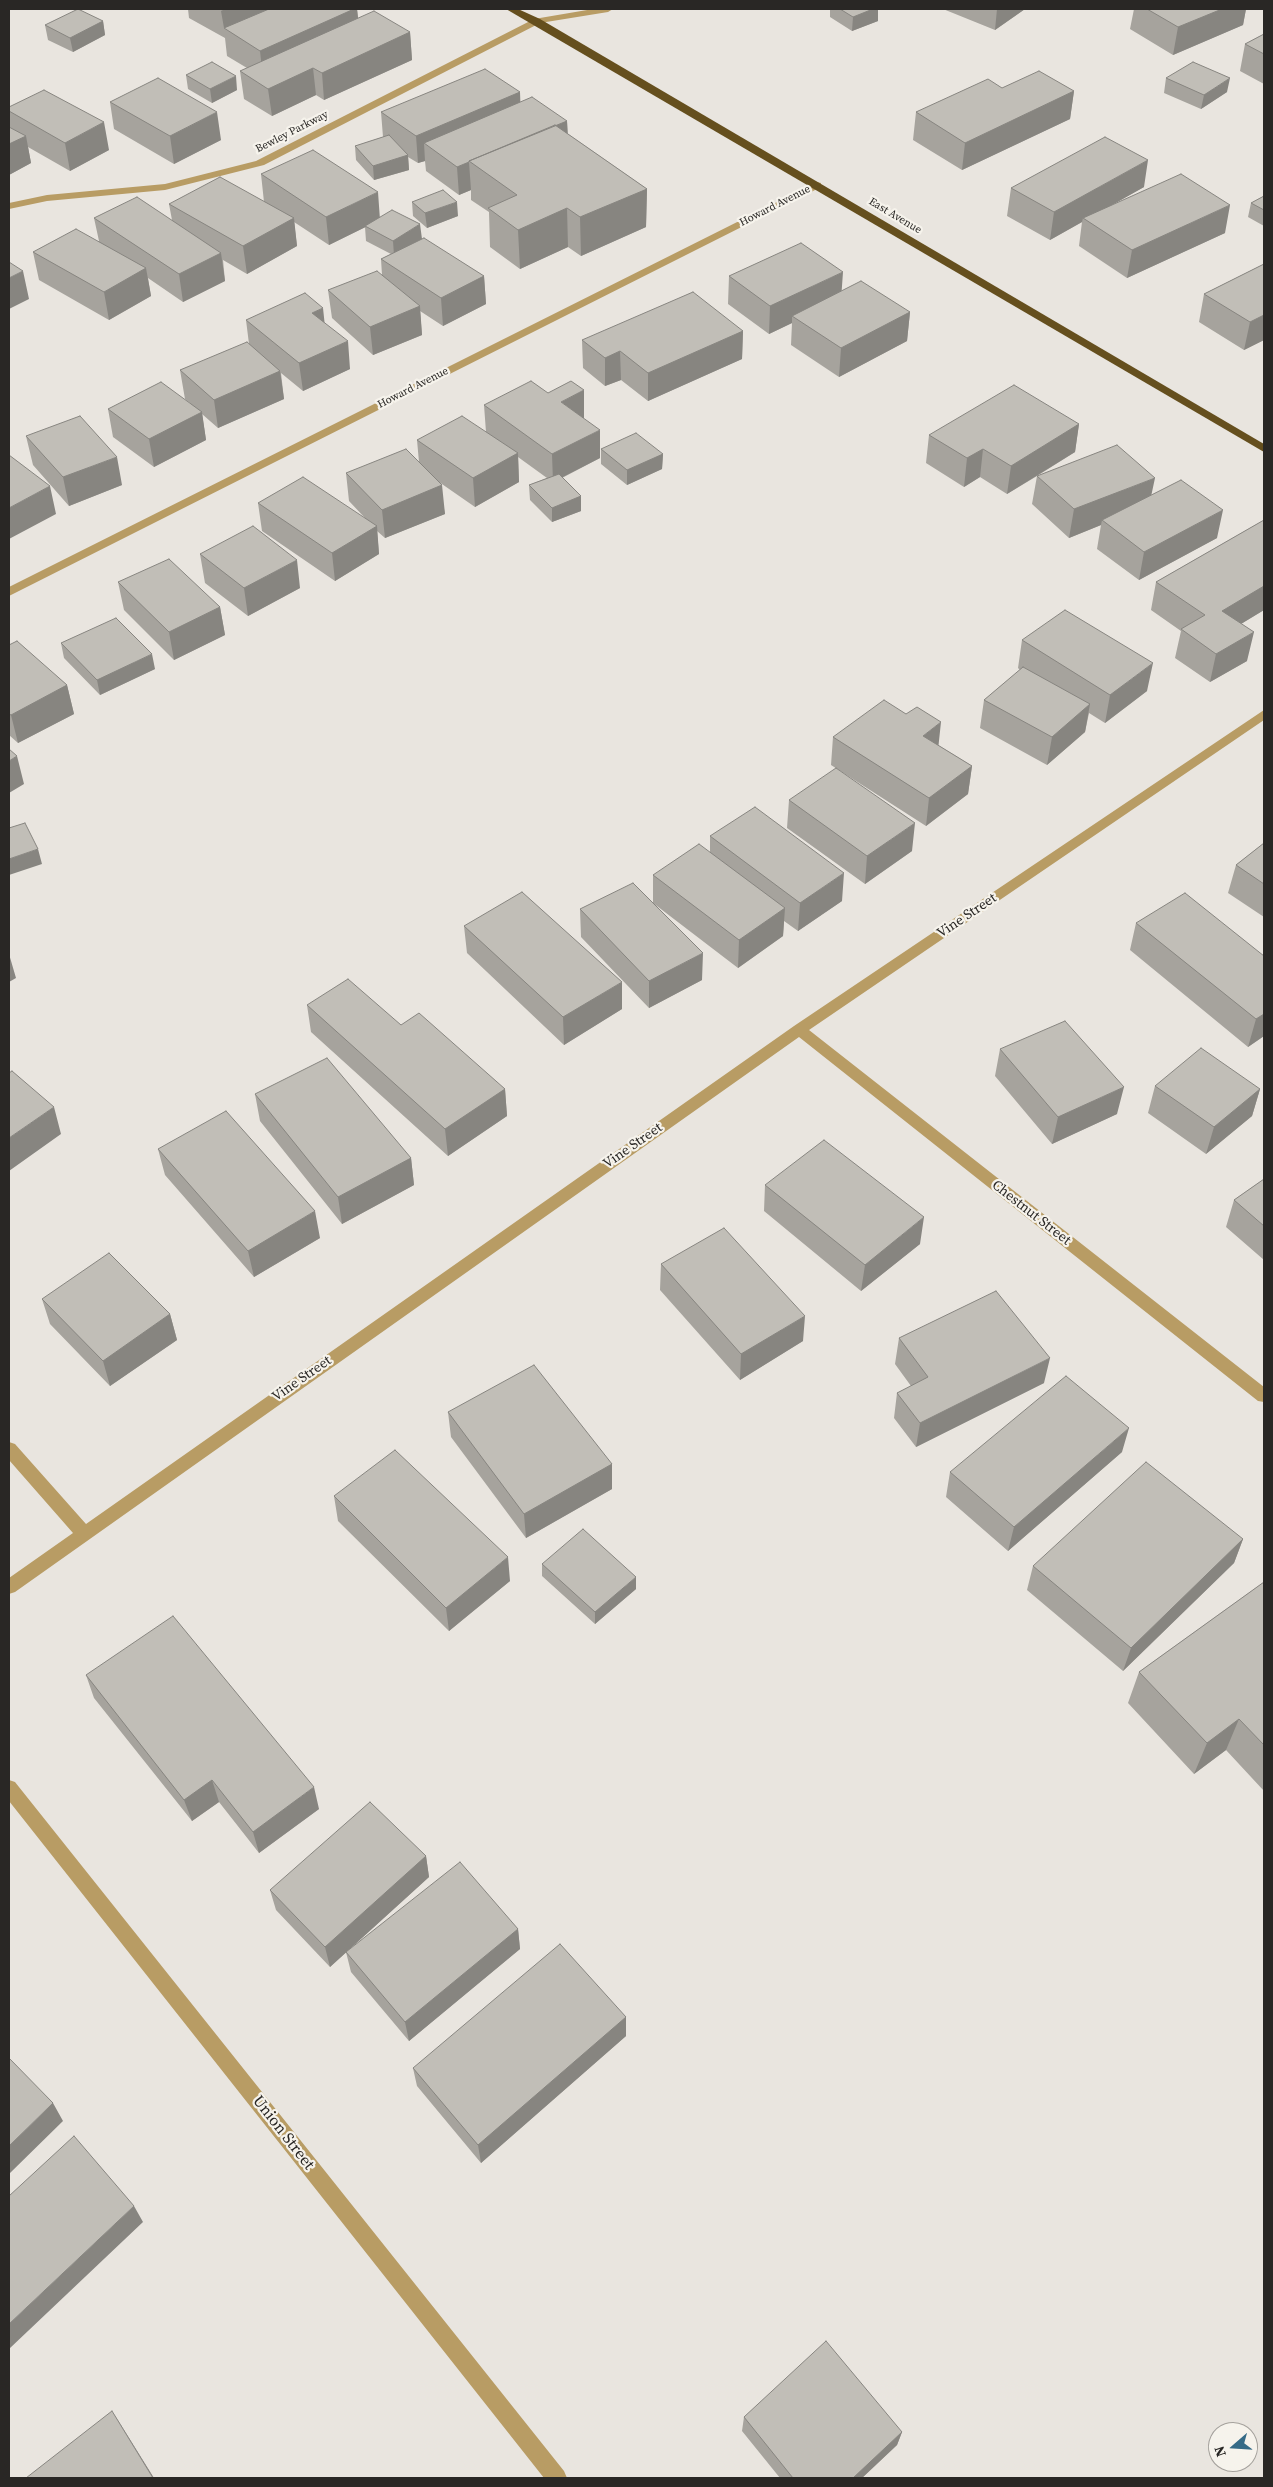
<!DOCTYPE html>
<html>
<head>
<meta charset="utf-8">
<style>
  body { margin:0 }
  #map { position:relative; width:1273px; height:2487px; overflow:hidden; background:#e9e5df; font-family:"Source Serif 4",serif }
  canvas { display:block }
  .frame { position:absolute; inset:0; border:10px solid #292725; pointer-events:none }
  .north { position:absolute; left:1208px; top:2422px; width:50px; height:50px; box-sizing:border-box; background:#f6f3ec; border:1px solid #a4a19c; border-radius:50%; rotate:251deg; font-size:14px; font-weight:700; line-height:20px; text-align:center; color:#292725 }
  .north::after { content:''; display:block; margin:auto; width:18px; height:22px; background:#366b87; clip-path:polygon(50% 0,100% 100%,50% 72%,0 100%) }
</style>
</head>
<body>
<div id="map">
<canvas width="1273" height="2487"></canvas>
<div class="frame"></div>
<div class="north">N</div>
</div>
<script>
const ctx = document.querySelector('canvas').getContext('2d');
ctx.lineJoin = 'round';
const poly = rows => new Path2D(rows.map(r => 'M' + r).join(''));
function paint(path, color) { ctx.fillStyle = color; ctx.fill(path, 'evenodd'); }
function stroke(path, color, width, dash) { ctx.strokeStyle = color; ctx.lineWidth = width; ctx.lineCap = dash ? 'butt' : 'round'; ctx.setLineDash(dash || []); ctx.stroke(path); }
function label(font, color, halo, rows, align = 'center') {
  ctx.font = font + ' "Source Serif 4",serif'; ctx.lineWidth = 4.5; ctx.setLineDash([]); ctx.textBaseline = 'middle'; ctx.strokeStyle = halo; ctx.fillStyle = color; for (const [text, x, y, turn = 0] of rows) {
    ctx.save(); ctx.translate(x, y); ctx.rotate((+turn || 0) * Math.PI / 180); ctx.textAlign = isNaN(turn) ? turn : align; if (halo) ctx.strokeText(text, 0, 0); ctx.fillText(text, 0, 0); ctx.restore();
  }
}
paint(poly([
  [593,9,613,9,608,12,540,23,264,165,165,190,47,201,9,209,9,203,47,195,165,184,256,161,534,19,593,9],
  [817,182,821,183,821,187,9,596,9,587,817,182],
  [1264,710,1264,720,809,1030,1264,1387,1264,1402,1258,1401,799,1037,15,1592,9,1594,9,1578,73,1533,9,1460,9,1442,15,1444,86,1524,794,1026,1264,710],
  [9,1780,15,1782,564,2471,567,2478,544,2478,9,1801,9,1780]
]), '#b89c64');
paint(poly([
  [506,9,518,9,540,19,1264,444,1264,452,506,9]
]), '#654f1e');
paint(poly([
  [188,9,357,9,358,18,410,32,412,60,324,100,316,95,272,116,244,99,240,71,247,68,227,56,225,38,189,18],
  [830,9,878,9,878,21,852,31,830,17],
  [943,9,1025,9,995,30],
  [1134,9,1246,9,1243,25,1173,55,1130,29],
  [103,21,105,35,73,52,48,40,45,25],
  [1264,34,1264,84,1240,71,1245,44],
  [186,75,237,90,212,103,188,89],
  [1166,78,1227,92,1201,109,1164,93],
  [1002,88,1074,91,1070,119,962,170,913,140,916,112],
  [520,92,520,102,567,121,568,134,647,189,646,227,581,256,568,247,520,269,490,247,489,212,471,200,471,190,459,195,426,171,425,161,418,163,408,157,409,170,374,180,356,160,355,146,383,137,381,112],
  [110,102,221,140,174,164,114,129],
  [9,107,109,150,70,171,28,147,31,163,9,175],
  [261,174,380,217,422,239,484,276,486,304,443,326,420,311,422,335,373,355,332,318,328,290,382,275,381,259,391,254,366,241,365,227,329,245,294,222,297,246,247,274,223,260,225,281,183,302,148,278,151,296,109,320,39,280,33,252,99,241,94,218,172,220,169,204,264,202],
  [1144,187,1111,205,1225,233,1127,278,1079,246,1082,222,1050,240,1007,216,1011,188],
  [1264,196,1264,226,1248,217,1251,203],
  [412,202,458,216,427,228,413,216],
  [1264,264,1264,340,1244,350,1199,322,1204,294],
  [729,276,842,291,910,312,907,341,839,377,791,345,792,323,769,334,728,304],
  [246,320,325,323,350,369,303,391,281,373,284,399,218,428,202,414,206,440,154,467,113,437,108,409,191,404,185,399,180,370,249,344],
  [743,331,742,359,648,401,621,380,605,386,583,368,582,340],
  [484,405,584,419,600,458,562,478,581,496,581,511,552,522,530,500,529,485,547,478,518,457,519,482,475,507,439,482,445,514,385,538,377,531,379,554,335,581,262,531,258,503,365,518,349,501,346,473,419,462,417,440,486,432],
  [1079,424,1075,452,1037,476,1152,495,1217,538,1139,580,1097,549,1101,525,1069,538,1032,504,1037,476,1007,494,980,477,964,487,926,463,929,435],
  [26,436,122,485,69,506,33,465],
  [601,449,663,454,662,469,627,485,601,464],
  [1264,520,1264,610,1241,624,1247,661,1210,682,1175,658,1181,631,1151,610,1156,582],
  [200,554,300,588,248,616,205,583],
  [118,582,220,607,225,635,174,660,124,610],
  [1022,640,1147,691,1105,723,1089,713,1085,732,1047,765,980,728,984,700,1020,670,1018,668],
  [61,643,155,669,100,695,64,658],
  [9,645,67,685,74,714,18,743,9,735],
  [833,737,938,745,972,766,968,794,926,826,831,765],
  [789,800,912,851,865,884,787,828],
  [710,836,842,901,798,931,784,921,783,936,738,968,653,903,653,875,710,852],
  [1264,843,1264,917,1228,893,1236,865],
  [580,909,702,980,649,1008,581,937],
  [1136,923,1264,956,1264,1036,1248,1047,1130,950],
  [464,926,622,1009,564,1045,467,953],
  [307,1005,401,1025,505,1089,507,1116,448,1156,311,1032],
  [1000,1049,1117,1114,1052,1144,995,1076],
  [1155,1086,1260,1089,1252,1116,1206,1154,1148,1113],
  [255,1094,411,1158,414,1185,342,1224,260,1121],
  [158,1149,320,1238,254,1277,165,1175],
  [1264,1179,1264,1260,1226,1227,1234,1200],
  [765,1185,920,1244,861,1291,764,1211],
  [661,1264,803,1341,740,1380,660,1290],
  [42,1299,170,1314,177,1340,110,1386,50,1324],
  [899,1338,1044,1383,916,1447,894,1418,897,1393,911,1386,895,1364],
  [448,1412,612,1464,612,1489,526,1538,451,1437],
  [1122,1452,1008,1551,946,1497,950,1472],
  [334,1496,510,1581,449,1631,338,1521],
  [1243,1539,1234,1563,1123,1671,1027,1590,1033,1566],
  [542,1564,636,1589,595,1624,542,1576],
  [1264,1582,1264,1791,1226,1750,1194,1774,1128,1703,1139,1672],
  [86,1675,319,1809,259,1853,219,1802,192,1821,94,1698],
  [426,1856,429,1877,330,1967,276,1910,270,1890],
  [518,1929,520,1949,409,2041,351,1972,346,1952],
  [626,2017,626,2036,481,2163,417,2086,413,2068],
  [744,2417,902,2432,897,2445,862,2478,780,2478,742,2431]
]), '#a6a39d');
paint(poly([
  [225,9,287,9,224,28,221,11],
  [354,9,357,9,360,35,263,78,260,51],
  [873,9,878,9,878,21,852,31,853,17],
  [997,9,1025,9,995,30],
  [1222,9,1246,9,1243,25,1173,55,1178,27],
  [103,21,105,35,73,52,70,38],
  [410,32,412,60,324,100,322,73],
  [313,68,316,95,272,116,268,89],
  [236,76,237,90,212,103,210,89],
  [1230,78,1227,92,1201,109,1204,95],
  [1074,91,1070,119,962,170,965,143],
  [520,92,521,119,424,143,425,161,418,163,416,136],
  [217,112,221,140,174,164,170,136],
  [567,121,568,149,471,162],
  [104,122,109,150,70,171,65,143],
  [26,136,31,163,9,175,9,144],
  [408,155,409,170,374,180,373,166],
  [1148,160,1144,187,1086,220,1083,218,1082,222,1050,240,1054,212],
  [469,162,471,190,459,195,457,167],
  [647,189,646,227,581,256,580,217],
  [378,192,380,220,329,245,326,217],
  [457,202,458,216,427,228,425,213],
  [1230,205,1225,233,1127,278,1132,250],
  [567,208,568,247,520,269,518,230],
  [294,218,297,246,247,274,243,246],
  [420,224,422,239,394,255,393,241],
  [221,253,225,281,183,302,179,274],
  [146,268,151,296,109,320,104,292],
  [23,271,29,299,9,309,9,278],
  [843,272,841,300,792,316,792,323,769,334,770,306],
  [484,276,486,304,443,326,441,298],
  [420,306,422,335,373,355,370,327],
  [323,308,326,336,312,313],
  [910,312,907,341,839,377,841,348],
  [1264,315,1264,340,1244,350,1250,322],
  [743,331,742,359,648,401,648,373],
  [348,341,350,369,303,391,299,363],
  [620,351,621,380,605,386,605,358],
  [280,371,284,399,218,428,214,400],
  [584,390,584,419,561,402],
  [202,412,206,440,154,467,149,439],
  [1079,424,1075,452,1007,494,1011,466],
  [600,430,600,458,553,482,552,454],
  [983,449,980,477,964,487,967,458],
  [518,453,519,482,475,507,473,478],
  [663,454,662,469,627,485,627,470],
  [117,457,122,485,69,506,63,477],
  [1155,478,1149,506,1102,520,1101,525,1069,538,1074,509],
  [442,485,445,514,385,538,382,510],
  [50,486,56,514,9,539,9,508],
  [581,496,581,511,552,522,552,508],
  [1223,510,1217,538,1139,580,1144,552],
  [377,526,379,554,335,581,332,553],
  [297,560,300,588,248,616,244,588],
  [1264,586,1264,610,1216,639,1222,611],
  [220,607,225,635,174,660,169,632],
  [1254,632,1247,661,1210,682,1216,654],
  [152,654,155,669,100,695,97,680],
  [1153,663,1147,691,1105,723,1110,695],
  [67,685,74,714,18,743,11,715],
  [1090,704,1085,732,1047,765,1052,737],
  [941,722,938,750,923,736],
  [17,756,24,784,9,793,9,761],
  [972,766,968,794,926,826,929,798],
  [915,823,912,851,865,884,867,856],
  [38,849,42,864,9,875,9,859],
  [844,873,842,901,798,931,800,903],
  [785,908,783,936,738,968,739,940],
  [703,953,702,980,649,1008,649,981],
  [9,954,16,978,9,982],
  [622,982,622,1009,564,1045,563,1017],
  [1264,1014,1264,1036,1248,1047,1256,1019],
  [1124,1087,1117,1114,1052,1144,1058,1117],
  [505,1089,507,1116,448,1156,445,1129],
  [1260,1089,1252,1116,1206,1154,1214,1127],
  [54,1107,61,1134,9,1171,9,1138],
  [411,1158,414,1185,342,1224,338,1197],
  [315,1211,320,1238,254,1277,248,1251],
  [924,1217,920,1244,861,1291,865,1265],
  [170,1314,177,1340,110,1386,103,1361],
  [805,1316,803,1341,740,1380,741,1354],
  [1050,1358,1044,1383,916,1447,920,1423],
  [1129,1428,1122,1452,1008,1551,1014,1527],
  [612,1464,612,1489,526,1538,524,1514],
  [1243,1539,1234,1563,1123,1671,1131,1648],
  [508,1557,510,1581,449,1631,446,1608],
  [636,1577,636,1589,595,1624,595,1612],
  [1239,1719,1226,1750,1194,1774,1207,1743],
  [212,1780,219,1802,192,1821,184,1800],
  [314,1787,319,1809,259,1853,253,1832],
  [426,1856,429,1877,330,1967,325,1947],
  [518,1929,520,1949,409,2041,405,2022],
  [626,2017,626,2036,481,2163,478,2145],
  [53,2103,63,2121,9,2174,9,2146],
  [134,2206,143,2222,9,2349,9,2324],
  [112,2411,121,2425,154,2478,153,2478],
  [902,2432,897,2445,862,2478,853,2478]
]), '#878580');
const building = poly([
  [78,9,103,21,70,38,45,25,78,9],
  [269,9,354,9,260,51,224,28,269,9],
  [840,9,873,9,853,17,840,9],
  [1147,9,1222,9,1178,27,1147,9],
  [374,11,410,32,322,73,313,68,268,89,240,71,374,11],
  [1264,34,1264,54,1245,44,1264,34],
  [212,62,236,76,210,89,186,75,212,62],
  [1193,62,1230,78,1204,95,1166,78,1193,62],
  [485,69,520,92,416,136,381,112,485,69],
  [1039,71,1074,91,965,143,916,112,988,79,1002,88,1039,71],
  [158,78,217,112,170,136,110,102,158,78],
  [44,90,104,122,65,143,9,111,9,107,44,90],
  [532,97,567,121,469,161,469,162,457,167,424,143,532,97],
  [555,125,647,189,580,217,567,208,518,230,488,208,517,195,469,161,555,125],
  [9,127,26,136,9,144,9,127],
  [389,135,408,155,373,166,355,146,389,135],
  [1105,137,1148,160,1054,212,1011,188,1105,137],
  [313,150,378,192,326,217,261,174,313,150],
  [1181,174,1230,205,1132,250,1083,218,1181,174],
  [220,177,294,218,243,246,169,204,220,177],
  [443,190,457,202,425,213,412,202,443,190],
  [1264,196,1264,210,1251,203,1264,196],
  [137,197,221,253,179,274,94,218,137,197],
  [392,210,420,224,393,241,365,226,392,210],
  [76,229,146,268,104,292,33,252,76,229],
  [424,238,484,276,441,298,381,259,424,238],
  [801,243,843,272,770,306,729,276,801,243],
  [9,262,23,271,9,278,9,262],
  [1264,264,1264,315,1250,322,1204,294,1264,264],
  [377,271,420,306,370,327,328,290,377,271],
  [861,281,910,312,841,348,792,316,861,281],
  [693,292,743,331,648,373,620,351,605,358,582,340,693,292],
  [305,293,323,308,312,313,348,341,299,363,246,320,305,293],
  [247,342,280,371,214,400,180,370,247,342],
  [531,381,548,393,571,381,584,390,561,402,600,430,552,454,484,405,531,381],
  [161,382,202,412,149,439,108,409,161,382],
  [1014,385,1079,424,1011,466,983,449,967,458,929,435,1014,385],
  [80,416,117,457,63,477,26,436,80,416],
  [462,416,518,453,473,478,417,440,462,416],
  [636,433,663,454,627,470,601,449,636,433],
  [1117,445,1155,478,1074,509,1037,476,1117,445],
  [406,449,442,485,382,510,346,473,406,449],
  [9,455,50,486,9,508,9,455],
  [559,474,581,496,552,508,529,485,559,474],
  [303,477,377,526,332,553,258,503,303,477],
  [1181,480,1223,510,1144,552,1102,520,1181,480],
  [1264,520,1264,586,1222,611,1254,632,1216,654,1181,629,1205,615,1156,582,1264,520],
  [253,526,297,560,244,588,200,554,253,526],
  [169,559,220,607,169,632,118,582,169,559],
  [1065,610,1153,663,1110,695,1022,640,1065,610],
  [116,618,152,654,97,680,61,643,116,618],
  [17,641,67,685,11,715,9,714,9,645,17,641],
  [1023,667,1090,704,1052,737,984,700,1023,667],
  [884,700,906,714,917,707,941,722,923,736,972,766,929,798,833,737,884,700],
  [9,749,17,756,9,761,9,749],
  [836,768,915,823,867,856,789,800,836,768],
  [755,807,844,873,800,903,710,836,755,807],
  [25,823,38,849,9,859,9,828,25,823],
  [1264,843,1264,884,1236,865,1264,843],
  [699,844,785,908,739,940,653,875,699,844],
  [633,883,703,953,649,981,580,909,633,883],
  [522,892,622,982,563,1017,464,926,522,892],
  [1185,893,1264,956,1264,1014,1256,1019,1136,923,1185,893],
  [348,979,401,1025,419,1013,505,1089,445,1129,307,1005,348,979],
  [1065,1021,1124,1087,1058,1117,1000,1049,1065,1021],
  [1201,1048,1260,1089,1214,1127,1155,1086,1201,1048],
  [327,1058,411,1158,338,1197,255,1094,327,1058],
  [12,1071,54,1107,9,1138,9,1073,12,1071],
  [226,1111,315,1211,248,1251,158,1149,226,1111],
  [824,1140,924,1217,865,1265,765,1185,824,1140],
  [1264,1179,1264,1226,1234,1200,1264,1179],
  [724,1228,805,1316,741,1354,661,1264,724,1228],
  [109,1253,170,1314,103,1361,42,1299,109,1253],
  [996,1291,1050,1358,920,1423,897,1393,928,1377,899,1338,996,1291],
  [534,1365,612,1464,524,1514,448,1412,534,1365],
  [1066,1376,1129,1428,1014,1527,950,1472,1066,1376],
  [395,1450,508,1557,446,1608,334,1496,395,1450],
  [1146,1462,1243,1539,1131,1648,1033,1566,1146,1462],
  [583,1529,636,1577,595,1612,542,1564,583,1529],
  [1264,1582,1264,1745,1239,1719,1207,1743,1139,1672,1264,1582],
  [173,1616,314,1787,253,1832,212,1780,184,1800,86,1675,173,1616],
  [370,1802,426,1856,325,1947,270,1890,370,1802],
  [460,1862,518,1929,405,2022,346,1952,460,1862],
  [560,1944,626,2017,478,2145,413,2068,560,1944],
  [9,2058,53,2103,9,2146,9,2058],
  [74,2136,134,2206,9,2324,9,2196,74,2136],
  [826,2341,902,2432,853,2478,793,2478,744,2417,826,2341],
  [112,2411,153,2478,26,2478,112,2411]
]);
paint(building, '#c1beb7');
stroke(building, '#878580', 1);
label('11px', '#292725', '#f6f3ec', [
  ["Bewley Parkway",292,132,-27],
  ["Howard Avenue",775,206,-27],
  ["East Avenue",895,216,31],
  ["Howard Avenue",413,388,-27]
]);
label('14px', '#292725', '#f6f3ec', [
  ["Vine Street",967,916,-34],
  ["Vine Street",633,1146,-35],
  ["Chestnut Street",1031,1213,38],
  ["Vine Street",302,1379,-35]
]);
label('16px', '#292725', '#f6f3ec', [
  ["Union Street",283,2133,52]
]);
</script>
</body>
</html>
